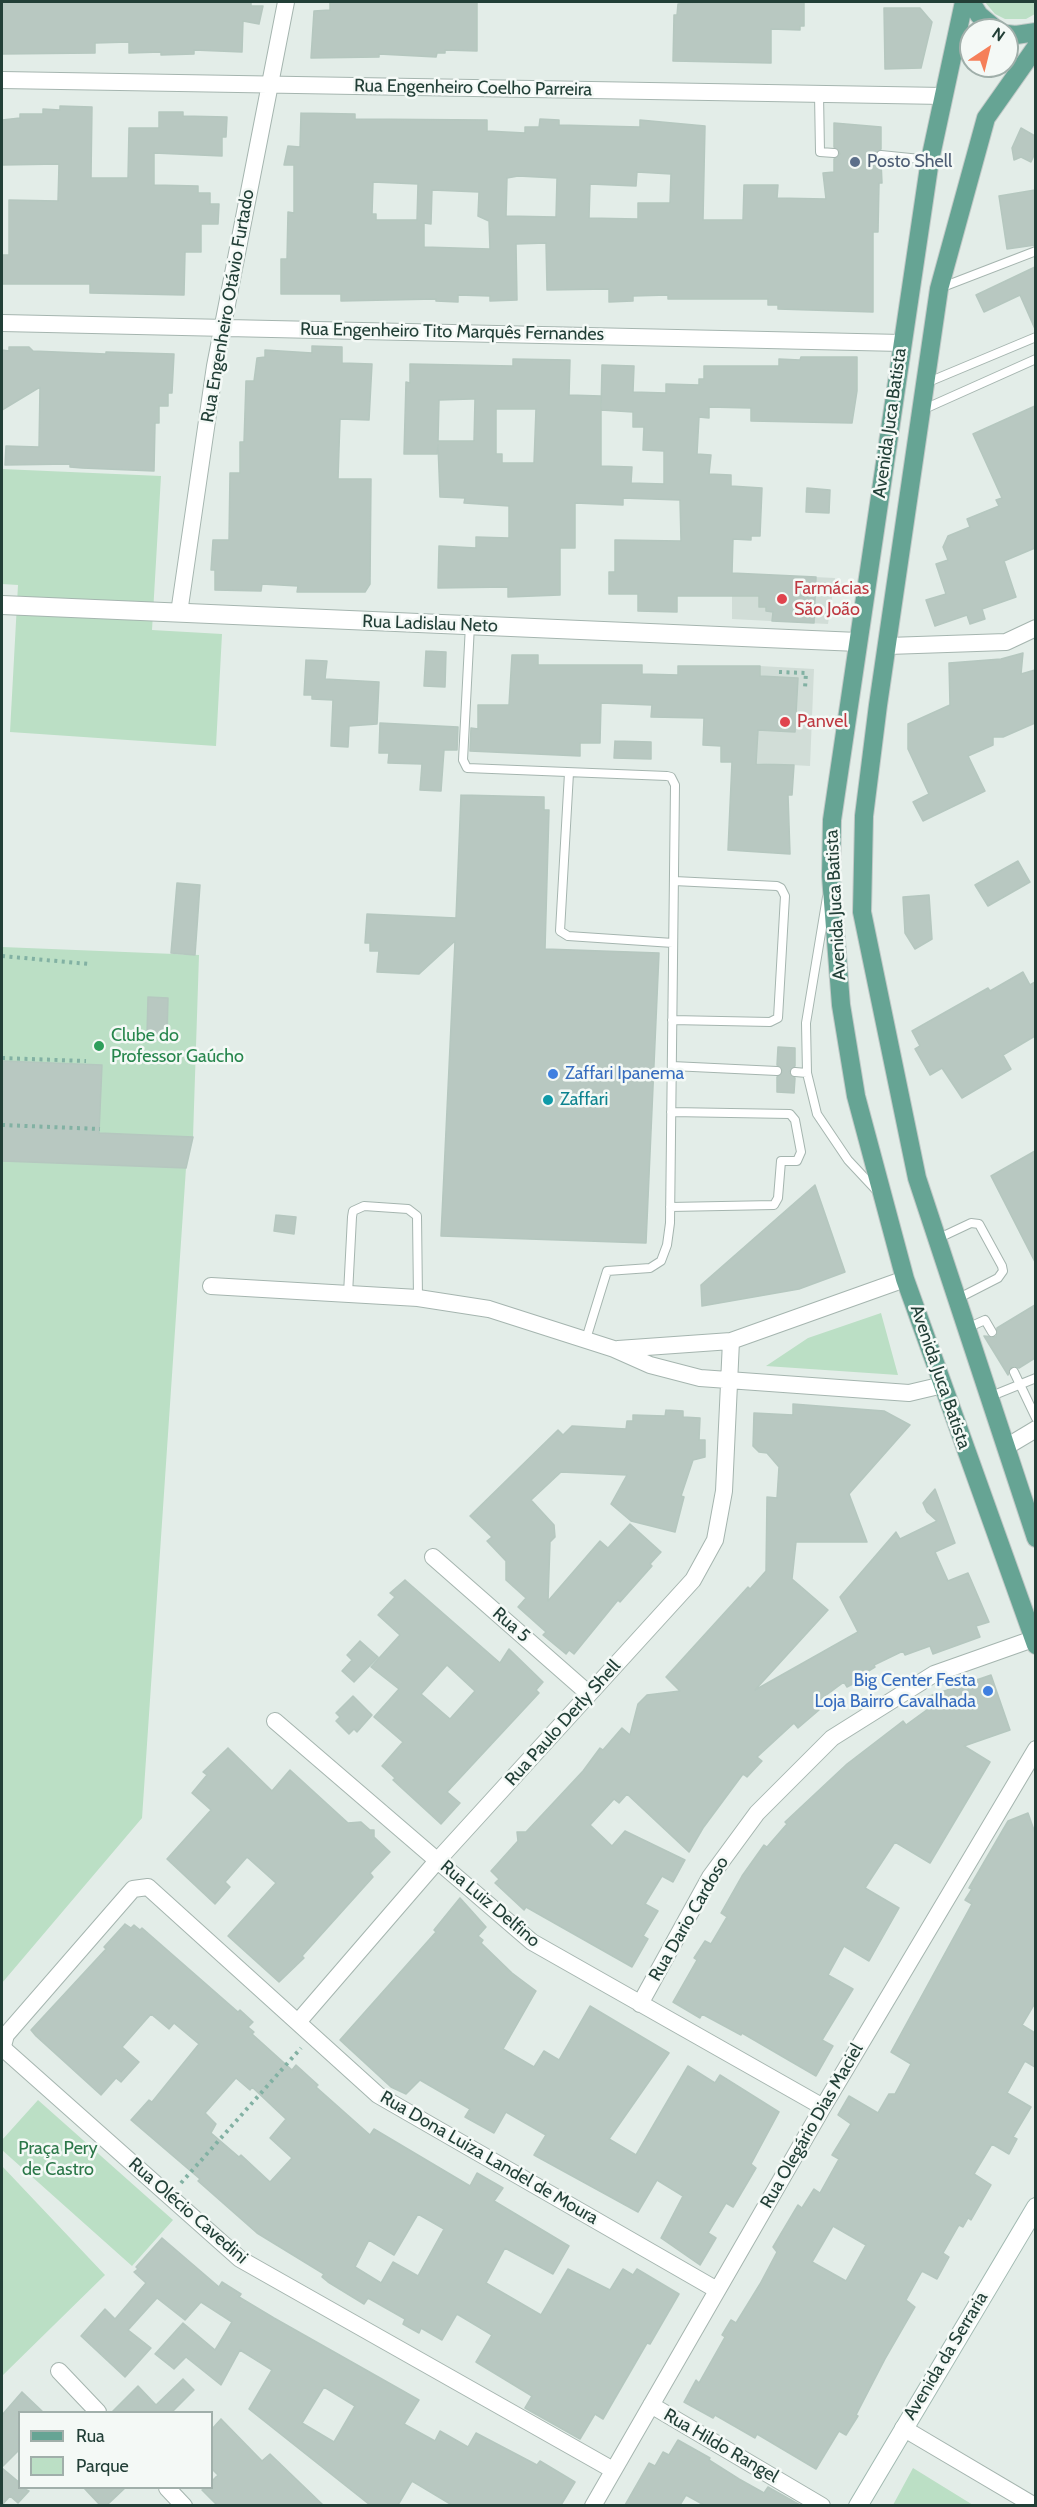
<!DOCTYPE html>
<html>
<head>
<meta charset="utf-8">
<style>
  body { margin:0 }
  #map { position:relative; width:1037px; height:2507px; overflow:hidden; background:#e3ede8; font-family:Cabin,sans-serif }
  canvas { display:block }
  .frame { position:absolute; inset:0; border:3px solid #223f37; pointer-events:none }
  .legend { position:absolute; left:18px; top:2411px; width:195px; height:78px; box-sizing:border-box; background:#f4f9f6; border:2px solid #a0afaa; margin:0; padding:8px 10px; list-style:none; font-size:18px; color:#223f37 }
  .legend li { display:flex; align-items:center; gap:12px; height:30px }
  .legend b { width:30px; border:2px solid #a0afaa }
  .north { position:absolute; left:959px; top:18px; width:60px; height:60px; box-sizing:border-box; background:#f4f9f6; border:2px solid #a0afaa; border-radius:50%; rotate:35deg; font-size:16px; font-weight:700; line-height:24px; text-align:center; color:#223f37 }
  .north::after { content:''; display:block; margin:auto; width:21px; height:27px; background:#f57f59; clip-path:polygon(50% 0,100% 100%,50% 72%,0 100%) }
</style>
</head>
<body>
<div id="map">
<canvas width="1037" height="2507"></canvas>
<div class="frame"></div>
<ul class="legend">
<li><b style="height:8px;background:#66a494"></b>Rua</li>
<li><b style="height:16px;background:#bbdfc5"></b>Parque</li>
</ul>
<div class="north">N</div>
</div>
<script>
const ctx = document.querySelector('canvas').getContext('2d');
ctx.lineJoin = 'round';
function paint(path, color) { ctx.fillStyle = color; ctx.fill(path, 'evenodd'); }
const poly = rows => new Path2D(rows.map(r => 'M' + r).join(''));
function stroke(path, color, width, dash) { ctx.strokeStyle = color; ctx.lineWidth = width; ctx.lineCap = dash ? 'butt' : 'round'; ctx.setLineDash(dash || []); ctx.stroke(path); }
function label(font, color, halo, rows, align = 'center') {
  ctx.font = font + ' Cabin,sans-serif'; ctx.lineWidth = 5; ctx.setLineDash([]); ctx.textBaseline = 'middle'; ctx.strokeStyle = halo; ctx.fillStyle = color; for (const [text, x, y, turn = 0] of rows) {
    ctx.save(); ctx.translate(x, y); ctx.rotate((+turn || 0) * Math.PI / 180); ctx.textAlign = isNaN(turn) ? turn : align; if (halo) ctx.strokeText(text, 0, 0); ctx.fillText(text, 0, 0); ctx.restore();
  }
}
paint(poly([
  [732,573,835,578,828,624,732,619],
  [760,666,814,669,810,766,756,763]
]), '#d1ddd7');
paint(poly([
  [985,2,1035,2,1035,14,1026,19,1005,19,995,14],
  [2,469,161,476,152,630,222,634,216,746,10,732,18,585,2,584],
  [2,947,199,955,193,1137,186,1168,142,1818,2,1983],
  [881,1313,898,1375,766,1366,808,1338],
  [38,2100,173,2220,132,2266,2,2150,2,2140],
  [2,2166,105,2275,2,2376],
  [913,2468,973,2505,893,2505]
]), '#bbdfc5');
const building = poly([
  [2,2,251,2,251,6,263,6,259,24,243,21,242,52,194,50,194,54,161,55,161,52,129,53,129,42,95,43,95,53,2,54,2,2],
  [330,2,477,2,477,51,445,50,445,53,437,53,436,57,379,54,379,57,311,58,314,11,330,10,330,2],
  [707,2,804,2,804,26,800,26,800,30,771,29,771,63,673,61,674,15,677,15,678,4,707,2],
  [884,8,920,8,932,22,921,68,885,69,884,8],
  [60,106,92,107,91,178,128,178,129,128,159,128,159,112,183,112,183,116,227,117,226,137,222,137,222,156,154,153,154,185,198,186,198,193,210,193,210,204,219,204,218,224,201,224,201,252,185,252,184,295,90,293,90,284,2,284,2,255,9,255,9,200,58,201,59,164,2,165,2,120,20,118,20,114,43,114,43,109,60,110,60,106],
  [301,113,355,114,355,119,487,120,487,131,525,133,525,127,539,127,540,119,559,120,559,125,640,127,640,120,705,126,703,220,743,220,744,185,778,185,777,198,826,199,823,173,834,172,834,159,840,154,834,147,834,123,881,127,881,149,875,155,881,161,882,183,879,183,878,232,873,232,873,312,778,309,778,305,768,305,768,299,668,299,668,295,633,296,633,301,609,302,609,289,547,290,546,243,516,244,517,300,490,301,490,296,458,295,458,302,436,301,436,299,341,301,341,294,281,294,281,259,287,259,288,212,294,213,294,165,284,165,288,146,300,147,301,113],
  [637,172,671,174,670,203,638,203,638,219,589,218,590,184,636,186,637,172],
  [518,176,557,178,556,217,506,216,507,178,518,176],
  [373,182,418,184,417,220,376,220,376,214,372,214,373,182],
  [432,190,479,192,478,216,489,221,490,249,424,247,424,223,431,224,432,190],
  [1021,128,1035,136,1035,153,1031,162,1021,157,1014,160,1012,148,1021,128],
  [1035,190,1035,245,1007,249,999,196,1035,190],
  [1035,267,1035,329,1020,295,984,312,976,295,1035,267],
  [312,346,342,347,342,363,372,364,369,420,340,419,338,479,371,479,370,584,365,592,297,592,298,586,262,584,261,591,215,590,215,570,211,570,213,540,229,540,230,473,240,473,240,442,244,442,246,381,254,381,257,358,265,357,265,350,312,353,312,346],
  [9,347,29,347,33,351,106,354,106,352,174,354,172,393,168,393,168,406,159,406,159,423,155,423,154,471,82,468,70,467,70,464,5,465,6,446,39,447,40,387,2,410,2,350,9,351,9,347],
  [801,357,857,357,857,391,852,423,751,421,751,408,709,407,709,418,699,417,697,454,711,455,709,474,731,475,731,486,762,488,760,536,751,536,751,540,733,539,732,573,816,577,814,623,772,621,773,612,766,611,766,607,759,607,759,596,677,596,677,612,638,611,638,594,609,594,609,572,615,572,615,540,681,541,680,500,623,498,623,505,575,503,575,548,560,548,560,595,508,597,508,587,438,588,439,546,476,548,476,537,509,538,509,506,464,503,465,498,440,497,438,445,437,454,404,454,406,382,410,383,410,364,513,366,513,359,570,360,569,395,601,396,601,466,632,467,631,483,664,484,664,451,643,450,644,427,633,427,633,412,601,410,602,365,634,366,633,392,666,393,666,384,699,385,699,379,704,379,704,366,779,366,779,359,800,360,801,357],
  [471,399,475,399,474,441,438,441,439,400,471,399],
  [496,409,536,409,534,463,502,463,502,454,496,454,496,409],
  [1035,406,1035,548,1004,561,1016,597,982,609,985,619,970,624,967,615,935,626,926,600,946,594,936,564,948,560,943,547,948,536,970,527,967,519,999,506,996,500,1002,498,973,434,1035,406],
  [807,488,830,490,829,513,806,512,807,488],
  [426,651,446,652,445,687,424,686,426,651],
  [1023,653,1021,674,1035,670,1035,723,1003,737,993,737,993,745,968,756,985,791,923,821,913,802,929,794,908,749,908,724,950,705,949,663,1001,659,1023,653],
  [512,655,538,655,538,665,642,665,642,674,678,675,678,666,760,666,760,676,798,678,795,732,758,730,756,764,794,765,792,795,788,795,790,854,728,850,732,762,721,762,721,746,703,745,704,718,651,717,652,705,601,703,600,743,580,743,580,756,470,751,471,728,478,729,478,705,509,705,512,655],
  [306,660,327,661,325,679,379,682,377,724,349,726,348,747,331,746,333,700,312,699,312,695,304,695,306,660],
  [380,723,458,727,457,750,444,750,441,791,420,790,422,764,388,763,389,753,379,753,380,723],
  [615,741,651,742,651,759,614,758,615,741],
  [461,795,544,797,544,810,549,810,545,949,659,953,646,1243,441,1236,455,941,419,974,377,972,379,951,370,951,370,943,365,943,367,914,456,918,461,795],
  [1018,861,1030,882,988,906,975,885,1018,861],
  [177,883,200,885,195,955,171,953,177,883],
  [929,895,932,939,915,949,905,933,903,897,929,895],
  [1023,972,1030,985,1035,982,1035,1036,1003,1055,1011,1069,962,1098,942,1068,930,1075,915,1049,920,1046,912,1031,988,988,990,991,1023,972],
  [148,997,168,998,167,1035,147,1034,148,997],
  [778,1047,795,1048,795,1066,789,1072,795,1078,794,1093,777,1092,777,1077,783,1071,777,1065,778,1047],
  [3,1061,102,1065,99,1133,193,1137,186,1168,2,1161,3,1061],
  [1035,1151,1035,1262,991,1176,1035,1151],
  [815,1185,845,1272,799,1289,702,1306,701,1285,815,1185],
  [276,1215,296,1217,294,1234,274,1231,276,1215],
  [1035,1305,1035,1358,1019,1368,1011,1367,1008,1375,984,1336,996,1337,997,1328,1035,1305],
  [793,1404,884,1411,910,1425,849,1494,867,1542,796,1542,792,1579,828,1610,755,1690,858,1632,840,1597,896,1532,900,1539,937,1521,927,1512,923,1503,935,1489,955,1543,935,1552,948,1581,968,1573,989,1622,976,1626,980,1637,933,1654,930,1646,905,1655,903,1651,874,1665,875,1667,862,1675,864,1678,847,1687,844,1682,814,1704,819,1710,798,1728,794,1723,757,1757,762,1761,747,1777,743,1774,703,1828,689,1852,627,1794,619,1803,614,1799,590,1825,612,1846,625,1831,685,1860,673,1882,662,1876,645,1904,658,1911,643,1936,648,1939,632,1967,526,1907,524,1910,495,1883,499,1879,491,1871,518,1841,517,1832,526,1832,583,1771,600,1748,603,1750,622,1728,630,1735,638,1704,647,1695,680,1691,666,1677,748,1587,750,1589,766,1571,767,1497,777,1498,779,1467,767,1453,759,1452,753,1446,754,1413,793,1415,793,1404],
  [666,1410,683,1411,683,1417,700,1418,699,1440,705,1440,705,1457,693,1460,681,1496,684,1497,675,1532,631,1521,611,1504,627,1475,561,1472,531,1500,554,1525,555,1537,550,1542,548,1601,600,1541,608,1548,630,1524,661,1552,650,1564,652,1566,620,1602,618,1600,574,1654,569,1650,566,1654,543,1635,546,1632,518,1607,526,1598,506,1580,506,1561,487,1541,492,1537,470,1516,558,1430,563,1435,572,1426,626,1429,627,1421,633,1421,633,1415,665,1416,666,1410],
  [405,1580,500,1663,509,1649,543,1682,536,1690,539,1693,447,1792,460,1803,441,1824,393,1780,395,1778,382,1766,403,1742,374,1717,399,1689,371,1667,400,1635,378,1615,395,1597,390,1593,405,1580],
  [447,1665,475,1691,450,1719,421,1694,447,1665],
  [360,1641,378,1657,354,1682,342,1671,352,1660,347,1655,360,1641],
  [991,1675,1010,1730,964,1746,990,1762,930,1863,895,1842,865,1888,899,1908,869,1961,844,1946,828,1975,853,1989,822,2040,833,2046,816,2076,742,2033,741,2035,702,2014,700,2018,673,2002,697,1960,694,1958,705,1941,711,1944,727,1917,721,1913,742,1876,764,1845,767,1847,787,1824,785,1822,847,1764,903,1721,906,1725,928,1709,924,1698,991,1675],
  [353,1696,372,1715,357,1732,354,1729,349,1734,336,1721,340,1717,336,1713,353,1696],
  [228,1748,272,1791,290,1770,348,1823,361,1822,370,1830,374,1830,374,1837,390,1852,370,1873,373,1877,302,1956,304,1958,279,1982,228,1936,276,1883,247,1857,225,1882,230,1887,215,1904,167,1859,211,1810,192,1793,207,1775,203,1772,228,1748],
  [1028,1813,1035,1833,1035,2003,1022,2025,1035,2033,1035,2067,1025,2061,1007,2093,1031,2107,1013,2137,1017,2139,1009,2154,992,2144,974,2174,991,2185,971,2220,968,2218,963,2227,959,2225,943,2253,949,2257,937,2279,922,2271,906,2300,915,2307,885,2359,856,2415,858,2416,846,2435,839,2431,816,2469,757,2434,755,2438,715,2415,713,2418,684,2402,696,2380,699,2383,725,2337,722,2335,731,2320,736,2323,760,2284,777,2252,773,2247,798,2205,802,2208,814,2189,820,2193,839,2159,832,2155,851,2124,838,2115,849,2096,878,2113,889,2094,895,2094,911,2064,891,2052,972,1904,965,1900,972,1889,969,1888,1008,1821,1028,1813],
  [833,2226,866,2245,846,2281,812,2262,833,2226],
  [460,1898,486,1927,478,1936,483,1940,481,1943,512,1973,536,1991,503,2049,534,2067,544,2051,559,2060,590,2006,669,2053,609,2139,636,2155,688,2066,715,2083,720,2075,779,2112,751,2164,756,2168,733,2207,726,2203,708,2233,716,2238,700,2265,661,2238,683,2196,657,2180,638,2212,534,2155,546,2135,506,2112,494,2133,465,2117,470,2109,420,2080,406,2094,391,2087,340,2040,436,1932,434,1930,460,1898],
  [125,1924,131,1928,134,1925,140,1930,142,1928,238,2012,240,2010,253,2022,248,2027,254,2032,252,2034,292,2070,296,2065,318,2085,316,2087,370,2135,374,2129,470,2186,477,2173,503,2188,494,2201,569,2246,553,2274,505,2248,486,2283,541,2315,568,2269,610,2290,623,2269,633,2275,637,2269,679,2294,650,2344,647,2343,603,2419,595,2414,580,2439,525,2408,532,2396,476,2362,492,2335,457,2314,442,2340,421,2328,419,2333,403,2324,405,2319,368,2298,364,2304,328,2282,322,2277,324,2274,257,2233,198,2181,200,2179,131,2120,149,2100,152,2102,199,2044,174,2023,169,2029,151,2014,122,2047,139,2062,121,2082,116,2078,101,2095,36,2036,31,2030,106,1949,104,1947,125,1924],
  [236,2078,250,2090,252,2087,286,2119,270,2138,292,2158,270,2182,241,2155,239,2157,211,2133,216,2124,205,2113,236,2078],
  [418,2214,444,2229,418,2276,393,2262,381,2283,355,2267,369,2240,394,2255,418,2214],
  [162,2238,219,2287,222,2282,241,2294,239,2297,274,2318,419,2400,404,2424,435,2441,440,2431,468,2447,476,2433,537,2465,540,2461,575,2482,561,2505,452,2505,412,2481,398,2505,370,2505,249,2409,272,2370,240,2350,221,2385,186,2357,174,2369,155,2354,183,2323,215,2350,232,2322,201,2302,185,2320,157,2298,128,2330,151,2348,125,2377,81,2336,105,2309,115,2319,146,2283,134,2272,138,2269,136,2267,162,2238],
  [324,2387,355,2406,334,2442,302,2423,324,2387],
  [183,2379,194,2390,172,2412,112,2412,138,2386,156,2405,183,2379],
  [22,2392,43,2412,20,2412,20,2449,2,2467,2,2415,22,2392],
  [221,2419,262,2461,270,2454,323,2505,217,2505,202,2490,212,2487,212,2481,218,2475,212,2469,212,2429,221,2419],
  [678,2440,710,2458,709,2460,739,2479,764,2493,768,2487,800,2505,704,2505,686,2495,680,2505,625,2505,649,2463,655,2466,663,2452,669,2455,678,2440],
  [2,2468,20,2483,20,2487,29,2491,18,2503,10,2496,2,2505,2,2468],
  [83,2487,126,2487,107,2505,100,2505,83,2487]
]);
paint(building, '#b8c8c1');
stroke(building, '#b5c7bf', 1.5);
const service = poly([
  [819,94,820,152,834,153],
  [881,155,930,160],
  [940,288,1036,251],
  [926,383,1036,337],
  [922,410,1036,359],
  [470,625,463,760,467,768,667,776,671,777,675,785,670,1223,667,1245,661,1261,650,1268,607,1271,586,1339],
  [569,773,560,931,568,936,673,943],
  [827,897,806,1023,807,1073,817,1114,848,1160,877,1191],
  [672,1020,770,1022,778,1018,785,896,781,888,777,886,674,881],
  [672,1066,777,1071],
  [795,1072,807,1073],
  [670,1207,774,1205,778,1198,781,1161,797,1161,801,1152,795,1120,790,1114,671,1112],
  [937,1239,971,1223,979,1224,1002,1266,1003,1271,998,1278,957,1299],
  [348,1294,352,1217,353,1211,364,1206,408,1209,417,1216,418,1298],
  [967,1328,985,1320,992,1332],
  [1014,1372,1036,1418],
  [989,1397,1036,1378]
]);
const minor = poly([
  [2,80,944,96],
  [2,323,902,343],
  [179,613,215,366,286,2],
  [888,646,1006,642,1036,628],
  [211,1286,418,1298,489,1309,614,1349,650,1365,700,1378,909,1393,943,1385],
  [618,1349,731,1341,905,1279],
  [1006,1447,1036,1429],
  [433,1557,589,1694],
  [275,1721,532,1942,823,2107],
  [640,2004,710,1877,757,1813,832,1738,934,1674,1033,1639],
  [298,2022,437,1861,693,1580,715,1540,724,1491,731,1341],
  [59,2371,98,2412],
  [651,2405,822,2506],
  [903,2428,1035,2506],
  [613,2470,240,2259,6,2051,3,2046,6,2035,133,1889,148,1887,378,2095,717,2290],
  [167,2488,184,2506],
  [593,2506,823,2107,1036,1749]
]);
const tertiary = poly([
  [2,605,858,642]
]);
const secondary = poly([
  [858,2506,1036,2207]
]);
const primary = poly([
  [964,2,930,160,832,820,831,876,841,1005,856,1096,905,1279,1036,1645],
  [971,2,979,15,997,30],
  [1007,34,1016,35,1036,32],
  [1036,47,986,118,939,289,878,705,864,816,862,912,917,1178,1036,1538]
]);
stroke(service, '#a5b5af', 10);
stroke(minor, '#a5b5af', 18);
stroke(tertiary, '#a5b5af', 20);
stroke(secondary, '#a1b9b1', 20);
stroke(primary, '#c1c9c7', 20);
stroke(poly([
  [779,672,806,673,805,688],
  [2,956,89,964],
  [2,1058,86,1061],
  [2,1125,100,1129],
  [181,2183,301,2048]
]), '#82b1a3', 4, [3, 4.5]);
stroke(service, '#fff', 8);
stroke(minor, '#fff', 16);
stroke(tertiary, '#fff', 18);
stroke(secondary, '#fff', 18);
stroke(primary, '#66a494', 18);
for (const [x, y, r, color] of [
  [855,162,6,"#5c6f8a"],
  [782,599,6,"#e0444e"],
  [785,722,6,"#e0444e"],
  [99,1046,6,"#2e9e5b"],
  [553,1074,6,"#3f7fe0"],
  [548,1100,6,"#0f9aa8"],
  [988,1691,6,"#3f7fe0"]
]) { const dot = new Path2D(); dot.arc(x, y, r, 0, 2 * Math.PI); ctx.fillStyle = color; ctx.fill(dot); stroke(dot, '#f4f9f6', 2); }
label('18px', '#223f37', '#f4f9f6', [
  ["Rua Engenheiro Coelho Parreira",473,88,1],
  ["Rua Engenheiro Otávio Furtado",228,306,-80],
  ["Rua Engenheiro Tito Marquês Fernandes",452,332,1],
  ["Avenida Juca Batista",890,423,-82],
  ["Rua Ladislau Neto",430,624,2],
  ["Avenida Juca Batista",836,905,-93],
  ["Avenida Juca Batista",940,1377,71],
  ["Rua 5",511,1625,41],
  ["Rua Paulo Derly Shell",563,1723,-48],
  ["Rua Luiz Delfino",490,1904,40],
  ["Rua Dario Cardoso",689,1919,-60],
  ["Rua Olegário Dias Maciel",812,2126,-60],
  ["Rua Dona Luiza Landel de Moura",489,2158,30],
  ["Rua Olécio Cavedini",188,2211,41],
  ["Avenida da Serraria",946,2356,-59],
  ["Rua Hildo Rangel",721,2446,30]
]);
label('18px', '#4e5e75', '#f4f9f6', [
  ["Posto Shell",867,162]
], 'left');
label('18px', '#be3a42', '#f4f9f6', [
  ["Farmácias",794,589],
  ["São João",794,610],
  ["Panvel",797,722]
], 'left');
label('18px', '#27864d', '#f4f9f6', [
  ["Clube do",111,1036],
  ["Professor Gaúcho",111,1057]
], 'left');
label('18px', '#366cbe', '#f4f9f6', [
  ["Zaffari Ipanema",565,1074],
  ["Big Center Festa",976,1681,"right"],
  ["Loja Bairro Cavalhada",976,1702,"right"]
], 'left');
label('18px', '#0d838f', '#f4f9f6', [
  ["Zaffari",560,1100]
], 'left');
label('18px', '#2b7748', '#f4f9f6', [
  ["Praça Pery",58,2149],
  ["de Castro",58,2170]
]);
</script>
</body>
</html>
